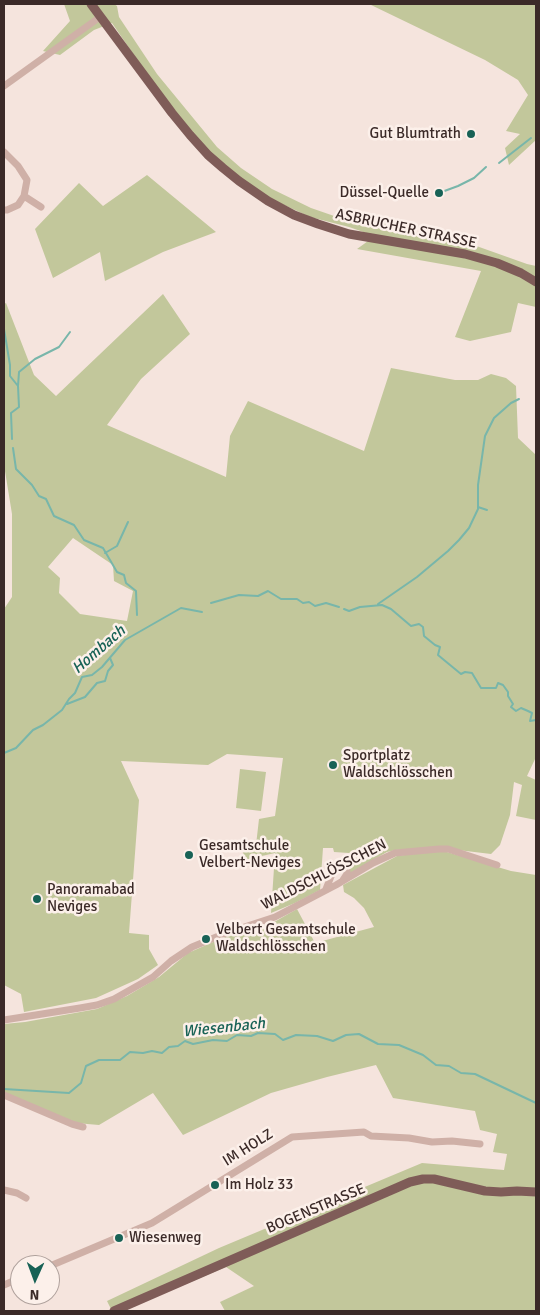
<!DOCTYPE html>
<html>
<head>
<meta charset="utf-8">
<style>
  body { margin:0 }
  #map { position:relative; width:540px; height:1315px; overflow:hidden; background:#f5e4dd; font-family:Signika,sans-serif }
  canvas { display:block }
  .frame { position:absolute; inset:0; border:5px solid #3b2a28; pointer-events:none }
  .north { position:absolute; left:10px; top:1255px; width:50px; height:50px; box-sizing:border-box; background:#fcf0ea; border:1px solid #afa19c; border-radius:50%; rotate:182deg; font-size:14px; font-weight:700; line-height:20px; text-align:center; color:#3b2a28 }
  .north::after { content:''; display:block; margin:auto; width:18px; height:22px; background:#186256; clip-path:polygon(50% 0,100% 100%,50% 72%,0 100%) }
</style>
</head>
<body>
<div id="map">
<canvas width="540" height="1315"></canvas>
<div class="frame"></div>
<div class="north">N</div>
</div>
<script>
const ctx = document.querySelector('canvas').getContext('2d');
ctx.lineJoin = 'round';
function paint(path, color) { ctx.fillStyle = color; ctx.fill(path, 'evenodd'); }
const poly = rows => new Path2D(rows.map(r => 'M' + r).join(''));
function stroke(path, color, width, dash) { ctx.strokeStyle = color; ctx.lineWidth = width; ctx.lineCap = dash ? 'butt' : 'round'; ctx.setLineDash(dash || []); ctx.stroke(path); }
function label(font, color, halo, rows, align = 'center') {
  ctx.font = font + ' Signika,sans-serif'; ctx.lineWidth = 5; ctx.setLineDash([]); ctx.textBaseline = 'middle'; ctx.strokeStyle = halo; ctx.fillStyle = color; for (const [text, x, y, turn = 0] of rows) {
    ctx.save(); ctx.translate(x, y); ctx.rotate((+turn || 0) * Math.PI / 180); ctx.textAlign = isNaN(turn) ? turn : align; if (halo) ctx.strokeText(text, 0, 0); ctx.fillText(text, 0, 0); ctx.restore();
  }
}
paint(poly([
  [64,4,114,4,117,6,119,17,157,74,217,147,241,168,272,189,311,208,366,227,379,220,426,236,468,243,527,264,536,266,536,307,518,303,511,332,470,341,455,337,481,271,357,249,375,236,349,227,310,217,269,198,237,176,210,152,176,113,149,77,112,23,94,30,60,55,43,51,70,21],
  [369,4,536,4,536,140,509,165,505,148,520,134,506,131,528,95,518,80,485,60],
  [147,175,216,232,163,252,105,281,100,252,53,278,35,229,79,183,103,206],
  [163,294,190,334,141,379,107,425,226,477,230,436,248,401,364,451,391,368,455,380,478,380,491,374,506,378,516,386,518,438,536,455,536,757,527,776,536,780,536,820,516,816,522,785,514,782,510,815,500,845,491,854,433,847,396,850,387,852,349,874,349,853,334,852,333,848,323,848,320,890,295,903,271,913,275,853,244,860,243,849,256,845,259,819,275,816,283,758,227,754,208,765,121,761,139,800,129,933,149,935,149,949,158,965,138,979,96,998,24,1012,21,994,4,985,4,609,12,597,12,514,4,465,4,304,6,303,34,375,56,396],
  [73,538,113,565,114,581,133,591,127,621,80,614,59,593,60,578,48,567],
  [240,769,266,772,261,811,236,808],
  [436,851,447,852,511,871,536,875,536,1311,225,1311,220,1302,254,1286,226,1267,122,1311,112,1311,107,1301,219,1248,422,1163,504,1170,507,1154,493,1152,497,1134,480,1130,475,1111,393,1098,376,1065,327,1077,271,1093,183,1135,153,1093,99,1125,76,1123,4,1093,4,1024,25,1022,97,1009,127,996,159,977,188,953,220,939,276,921,297,909,315,943,374,927,364,908,354,898,344,892,343,885,397,856]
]), '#c2c79b');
stroke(poly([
  [499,163,531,138],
  [439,193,458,186,474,178,486,167],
  [4,329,10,365,10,376,18,386,19,407,11,413,12,439],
  [18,386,19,372,35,359,59,347,70,332],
  [13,448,16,469,32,485,39,496,46,499,54,516,74,525,84,540,103,548,117,572,124,575,126,583,136,591,137,615],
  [478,507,487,510],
  [105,553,117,546,128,522],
  [211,603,239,595,258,596,268,591,281,599,297,599,303,603,309,602,315,606,326,603,339,607],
  [378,604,417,577,448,551,459,540,469,528,478,509,478,485,485,436,494,418,511,403,519,399],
  [344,609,349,611,360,607,382,605,391,609,411,626,419,624,423,627,424,636,435,645,440,647,438,655,444,660,461,674,465,672,472,673,481,688,496,688,498,683,503,685,508,692,508,696,513,704,511,707,516,711,521,708,528,711,532,713,530,721,536,720],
  [67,704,85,697,97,683,105,681,108,671,113,665,110,658],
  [4,753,16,748,33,730,43,725,62,710,69,699,75,693,82,677,92,675,102,667,125,640,181,608,202,612],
  [4,1089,69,1093,81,1083,86,1066,99,1060,120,1060,130,1052,143,1053,152,1051,162,1053,169,1047,178,1046,185,1041,193,1044,213,1040,227,1041,237,1035,251,1036,258,1033,275,1034,283,1040,296,1035,317,1036,333,1041,346,1035,359,1034,378,1044,399,1045,423,1055,436,1065,449,1066,461,1073,475,1074,536,1103]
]), '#78b6aa', 2);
stroke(poly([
  [4,86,100,17],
  [4,152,18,166,27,180,24,196,18,205,7,210,4,210],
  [24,196,41,207],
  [326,889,332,874,337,869,344,869,347,871,347,874,343,880],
  [4,1020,80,1008,97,1005,114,999,153,977,171,961,192,947,226,933,275,917,336,885,373,863,395,853,439,849,448,849,497,865],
  [4,1095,72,1124,83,1127],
  [4,1190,17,1193,26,1198],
  [50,1266,152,1223,292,1137,364,1132,371,1136,409,1138,432,1142,452,1141,480,1144],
  [4,1285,20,1278]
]), '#cfb0a7', 7);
stroke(poly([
  [91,4,172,113,190,135,208,155,223,168,239,181,268,201,294,215,318,224,349,234,465,254,497,263,521,273,536,282],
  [114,1311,410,1182,423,1179,434,1179,485,1191,501,1192,517,1191,536,1192]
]), '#7f5c58', 9);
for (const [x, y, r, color] of [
  [471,134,5,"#186256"],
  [439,193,5,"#186256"],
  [333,765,5,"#186256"],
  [189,855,5,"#186256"],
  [37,899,5,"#186256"],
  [206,939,5,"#186256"],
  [215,1185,5,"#186256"],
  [119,1238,5,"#186256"]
]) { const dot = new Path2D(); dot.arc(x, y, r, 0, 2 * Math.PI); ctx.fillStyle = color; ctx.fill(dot); stroke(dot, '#fcf0ea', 2); }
label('15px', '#3b2a28', '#fcf0ea', [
  ["Gut Blumtrath",461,134,"right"],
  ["Düssel-Quelle",429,193,"right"],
  ["Sportplatz",343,756],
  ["Waldschlösschen",343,773],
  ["Gesamtschule",199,846],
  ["Velbert-Neviges",199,863],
  ["Panoramabad",47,890],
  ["Neviges",47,907],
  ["Velbert Gesamtschule",216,930],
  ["Waldschlösschen",216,947],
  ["Im Holz 33",225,1185],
  ["Wiesenweg",129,1238]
], 'left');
label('15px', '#3b2a28', '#fcf0ea', [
  ["ASBRUCHER STRASSE",406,229,12],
  ["WALDSCHLÖSSCHEN",324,875,-27],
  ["IM HOLZ",248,1148,-32],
  ["BOGENSTRASSE",316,1209,-23]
]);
label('italic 16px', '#186256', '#fcf0ea', [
  ["Hombach",99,650,-41],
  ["Wiesenbach",224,1028,-6]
]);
</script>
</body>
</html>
